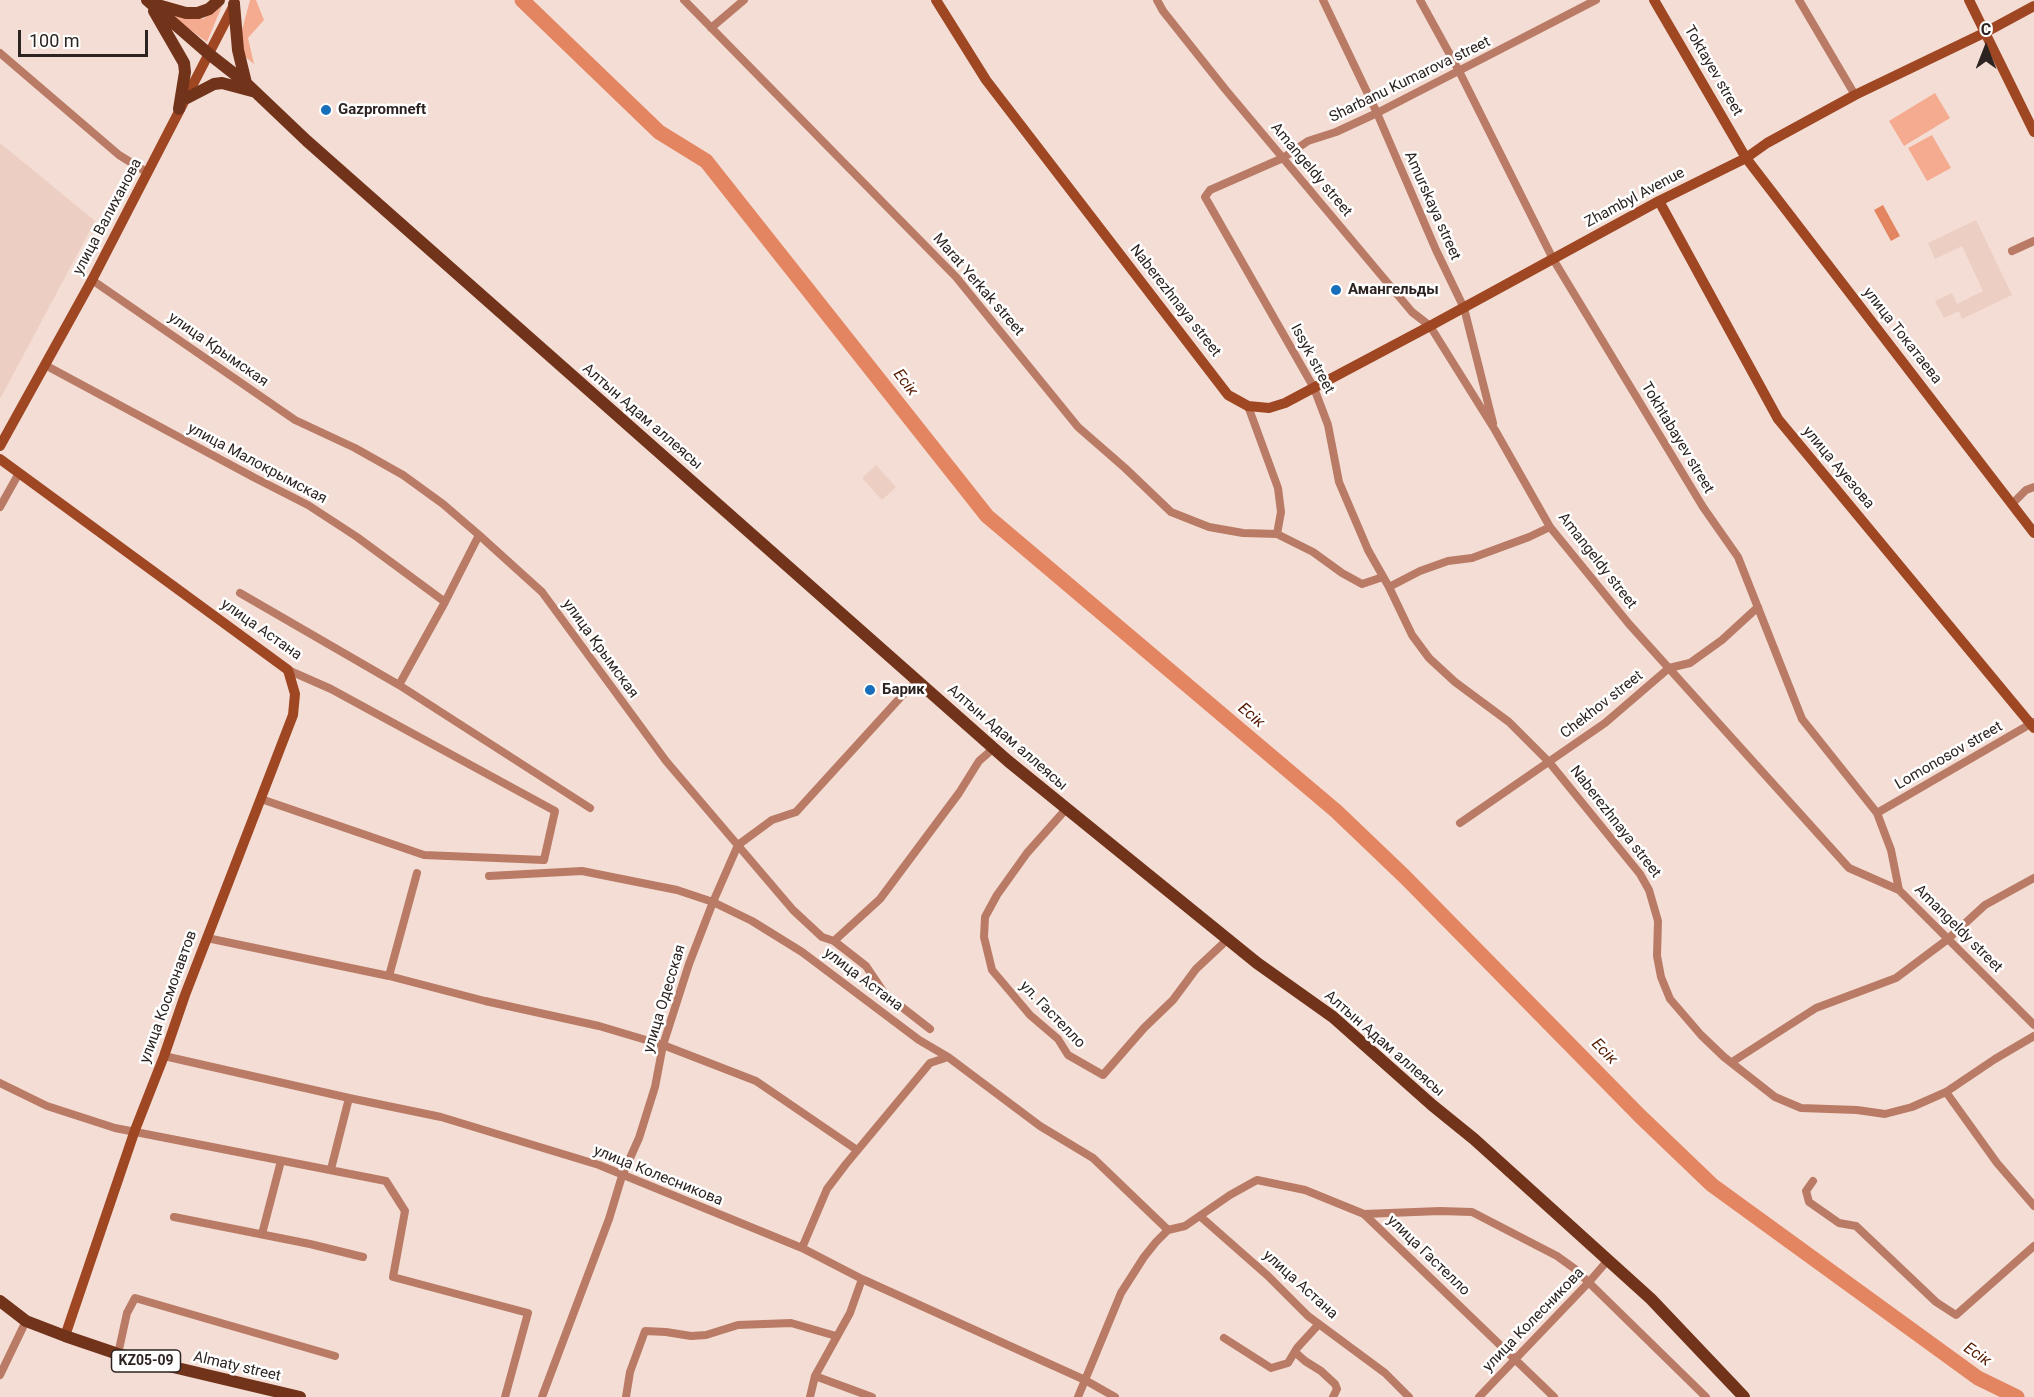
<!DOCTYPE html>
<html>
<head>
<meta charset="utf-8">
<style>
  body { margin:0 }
  #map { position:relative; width:2034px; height:1397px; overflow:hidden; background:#f4ddd4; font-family:Roboto,sans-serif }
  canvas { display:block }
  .north { position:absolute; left:1956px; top:18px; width:60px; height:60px; -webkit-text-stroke:4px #fff; paint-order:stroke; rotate:0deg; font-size:16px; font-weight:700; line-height:24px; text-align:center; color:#2d2421 }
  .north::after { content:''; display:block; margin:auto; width:21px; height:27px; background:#2d2421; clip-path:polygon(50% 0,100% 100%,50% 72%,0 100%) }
  .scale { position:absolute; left:18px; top:30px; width:130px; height:27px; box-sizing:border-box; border:3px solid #2d2421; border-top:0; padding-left:8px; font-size:18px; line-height:21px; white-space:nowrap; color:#2d2421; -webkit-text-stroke:4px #fff; paint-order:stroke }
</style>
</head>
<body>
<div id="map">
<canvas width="2034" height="1397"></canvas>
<div class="north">С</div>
<div class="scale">100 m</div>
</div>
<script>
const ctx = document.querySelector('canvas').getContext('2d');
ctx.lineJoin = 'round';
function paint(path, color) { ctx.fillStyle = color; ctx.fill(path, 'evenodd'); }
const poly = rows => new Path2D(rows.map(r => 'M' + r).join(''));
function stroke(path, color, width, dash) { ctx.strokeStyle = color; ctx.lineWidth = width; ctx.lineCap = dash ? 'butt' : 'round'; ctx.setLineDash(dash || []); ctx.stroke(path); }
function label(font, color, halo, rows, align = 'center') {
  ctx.font = font + ' Roboto,sans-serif'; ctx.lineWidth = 5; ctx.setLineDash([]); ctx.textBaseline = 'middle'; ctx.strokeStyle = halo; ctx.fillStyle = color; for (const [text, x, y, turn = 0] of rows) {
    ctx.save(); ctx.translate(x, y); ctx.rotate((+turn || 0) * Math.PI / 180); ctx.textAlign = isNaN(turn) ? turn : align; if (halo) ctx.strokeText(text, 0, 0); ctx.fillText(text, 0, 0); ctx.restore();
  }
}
paint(poly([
  [0,143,95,221,0,399],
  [1976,220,2012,295,1962,319,1959,311,1944,318,1935,301,1952,293,1957,304,1983,291,1962,246,1935,259,1928,243],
  [876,465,896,487,882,500,862,478]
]), '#eccec3');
paint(poly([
  [250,0,256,0,264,20,248,38,254,64,243,55,241,34],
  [224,1,207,42,165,11,203,19,213,12],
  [1935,93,1950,118,1904,146,1889,121],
  [1932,135,1951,168,1927,181,1908,148]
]), '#f5ab90');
paint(poly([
  [1883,205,1900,236,1891,241,1874,210]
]), '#e48561');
stroke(poly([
  [522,0,659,132,706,161,987,516,1336,811,1405,877,1640,1116,1712,1185,1978,1378,2017,1397]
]), '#e48561', 15);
stroke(poly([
  [684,0,956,277,1078,427,1125,468,1171,512,1209,527,1243,533,1277,534,1313,552,1342,573,1362,584,1383,577],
  [1157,0,1163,11,1225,89,1412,312,1430,326,1495,430,1550,527,1629,624,1849,868,1899,890,2034,1025],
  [1323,0,1377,113,1436,250,1464,308,1493,423],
  [1420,0,1459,71,1553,259,1703,507,1738,557,1802,719,1877,813,1891,850,1899,890],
  [1596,0,1377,113,1336,132,1308,141,1283,158,1210,190,1205,197,1314,388,1328,425,1339,482,1368,550,1389,587,1412,635,1429,658,1455,682,1509,722,1549,762,1640,874,1649,890,1658,921,1657,956,1661,977,1670,999,1701,1035,1724,1057,1775,1097,1801,1108,1857,1110,1885,1114,1912,1107,1946,1092,1995,1059,2034,1036],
  [1799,0,1855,95],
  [711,28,744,0],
  [0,53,119,155,148,173],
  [2012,251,2034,241],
  [92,280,295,420,355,448,403,475,443,504,479,535,542,592,666,761,793,910,822,937,834,941,880,899,959,793,979,761,994,748],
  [45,365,255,478,308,505,357,537,445,602],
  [1248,406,1278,488,1281,512,1277,534],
  [2012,504,2026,490,2034,487],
  [0,507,19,473],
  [1389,587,1420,571,1448,561,1472,558,1529,537,1550,527],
  [240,593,399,685,590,808],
  [399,685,445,602,479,535],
  [261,799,424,855,544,860,555,811,331,689,288,670],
  [1067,808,1027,853,997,895,985,917,984,937,992,970,1030,1015,1058,1039,1068,1055,1103,1075,1144,1028,1173,1000,1196,969,1228,939],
  [1877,813,2034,722],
  [1460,823,1605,723,1669,668,1690,663,1722,640,1758,607],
  [489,876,582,871,677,890,713,902,752,921,802,952,919,1040,948,1057,1040,1126,1093,1158,1168,1230],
  [207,938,389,976,485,1001,599,1026,663,1045,756,1081,857,1150],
  [834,941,866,966,885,994,930,1029],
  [389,976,417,873],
  [164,1056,349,1098,441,1117,599,1165,802,1248,862,1279,1085,1380,1115,1397],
  [1732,1062,1816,1008,1896,978,1948,939,1985,905,2034,878],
  [0,1083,47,1106,115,1128,386,1181,405,1211,393,1277,528,1313,505,1397],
  [1946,1092,1997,1163,2034,1206],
  [331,1169,349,1098],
  [1813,1181,1806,1191,1809,1202,1839,1223,1856,1226,1936,1302,1956,1315,2034,1246],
  [1364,1214,1440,1211,1472,1212,1557,1256,1575,1269,1706,1397],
  [174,1217,310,1244,363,1257],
  [1201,1217,1268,1276,1308,1316,1385,1373,1409,1397],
  [262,1234,281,1161],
  [802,1248,827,1189,846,1164,930,1063,948,1057],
  [1224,1338,1271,1368,1288,1363,1297,1348,1319,1324],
  [1295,1352,1305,1361,1321,1371,1335,1384,1337,1389,1333,1397],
  [118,1354,127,1313,135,1298,335,1356],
  [0,1375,26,1321],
  [815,1376,872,1397],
  [542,1397,609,1219,622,1176,639,1138,655,1087,663,1045,689,964,713,902,738,845,772,820,796,812,909,688,919,681],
  [626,1397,630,1372,645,1331,666,1332,691,1336,706,1335,738,1325,791,1323,836,1336],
  [810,1397,815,1376,850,1313,862,1279],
  [1078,1397,1121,1293,1144,1257,1156,1242,1168,1230,1185,1226,1230,1195,1257,1180,1305,1190,1364,1214,1554,1397],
  [1479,1397,1589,1282,1608,1260]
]), '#b97b65', 8);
stroke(poly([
  [936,0,986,80,1228,395,1248,406,1269,408,1285,403,1430,326,1659,201,1746,158,1767,143,1855,95,1986,32,2034,6],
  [1654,0,1746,158,2034,533],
  [1969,0,2034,132],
  [1659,201,1778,419,2034,728],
  [0,446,92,280,235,3],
  [0,459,288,670,295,694,293,715,185,995,164,1056,135,1130,65,1336]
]), '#9f4623', 10);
stroke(poly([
  [147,0,209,54,246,83,307,141,1008,761,1257,963,1333,1017,1432,1105,1474,1139,1651,1299,1744,1397],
  [154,4,186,13,198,13,209,9,219,0],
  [234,4,238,50,246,83],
  [154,11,184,63,185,72,179,109],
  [187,98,214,84,222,83,252,91],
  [0,1301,26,1321,65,1336,118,1354,300,1397]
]), '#72331b', 12);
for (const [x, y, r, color] of [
  [326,110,6,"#176fbc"],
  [1336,290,6,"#176fbc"],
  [870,690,6,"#176fbc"]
]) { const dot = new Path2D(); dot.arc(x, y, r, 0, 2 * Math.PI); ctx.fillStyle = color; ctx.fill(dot); stroke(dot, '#fff', 2); }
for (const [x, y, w] of [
  [146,1361,69]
]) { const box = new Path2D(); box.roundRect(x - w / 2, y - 11, w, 22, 4.5); ctx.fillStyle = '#fff'; ctx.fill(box); stroke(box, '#2d2421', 1.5); }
label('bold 14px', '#2d2421', null, [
  ["KZ05-09",146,1361]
]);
label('15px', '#2d2421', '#fff', [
  ["Toktayev street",1713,71,60],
  ["Sharbanu Kumarova street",1410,80,-26],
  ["Amangeldy street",1311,170,50],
  ["Zhambyl Avenue",1635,198,-28],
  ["Amurskaya street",1432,206,66],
  ["улица Валиханова",108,217,-62],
  ["Marat Yerkak street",978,285,49],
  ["Naberezhnaya street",1175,301,52],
  ["улица Токатаева",1902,336,52],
  ["улица Крымская",218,350,35],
  ["Issyk street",1312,359,62],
  ["Алтын Адам аллеясы",642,417,41],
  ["Tokhtabayev street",1677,438,59],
  ["улица Малокрымская",257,464,28],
  ["улица Ауезова",1838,468,50],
  ["Amangeldy street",1597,561,52],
  ["улица Астана",261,630,35],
  ["улица Крымская",600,649,54],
  ["Chekhov street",1602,705,-38],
  ["Алтын Адам аллеясы",1007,738,41],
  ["Lomonosov street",1949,756,-30],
  ["Naberezhnaya street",1615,822,52],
  ["Amangeldy street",1958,929,45],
  ["улица Астана",863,980,37],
  ["улица Космонавтов",169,997,-70],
  ["улица Одесская",665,999,-73],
  ["ул. Гастелло",1052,1015,46],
  ["Алтын Адам аллеясы",1384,1044,41],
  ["улица Колесникова",658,1176,22],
  ["улица Гастелло",1428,1256,44],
  ["улица Астана",1300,1285,42],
  ["улица Колесникова",1534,1320,-46],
  ["Almaty street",237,1367,13]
]);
label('bold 15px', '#2d2421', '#fff', [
  ["Gazpromneft",338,110],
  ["Амангельды",1348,290],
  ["Барик",882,690]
], 'left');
label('italic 16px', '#561a01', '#fff', [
  ["Есік",905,383,52],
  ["Есік",1251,716,40],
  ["Есік",1604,1052,45],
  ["Есік",1977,1355,34]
]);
</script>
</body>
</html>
